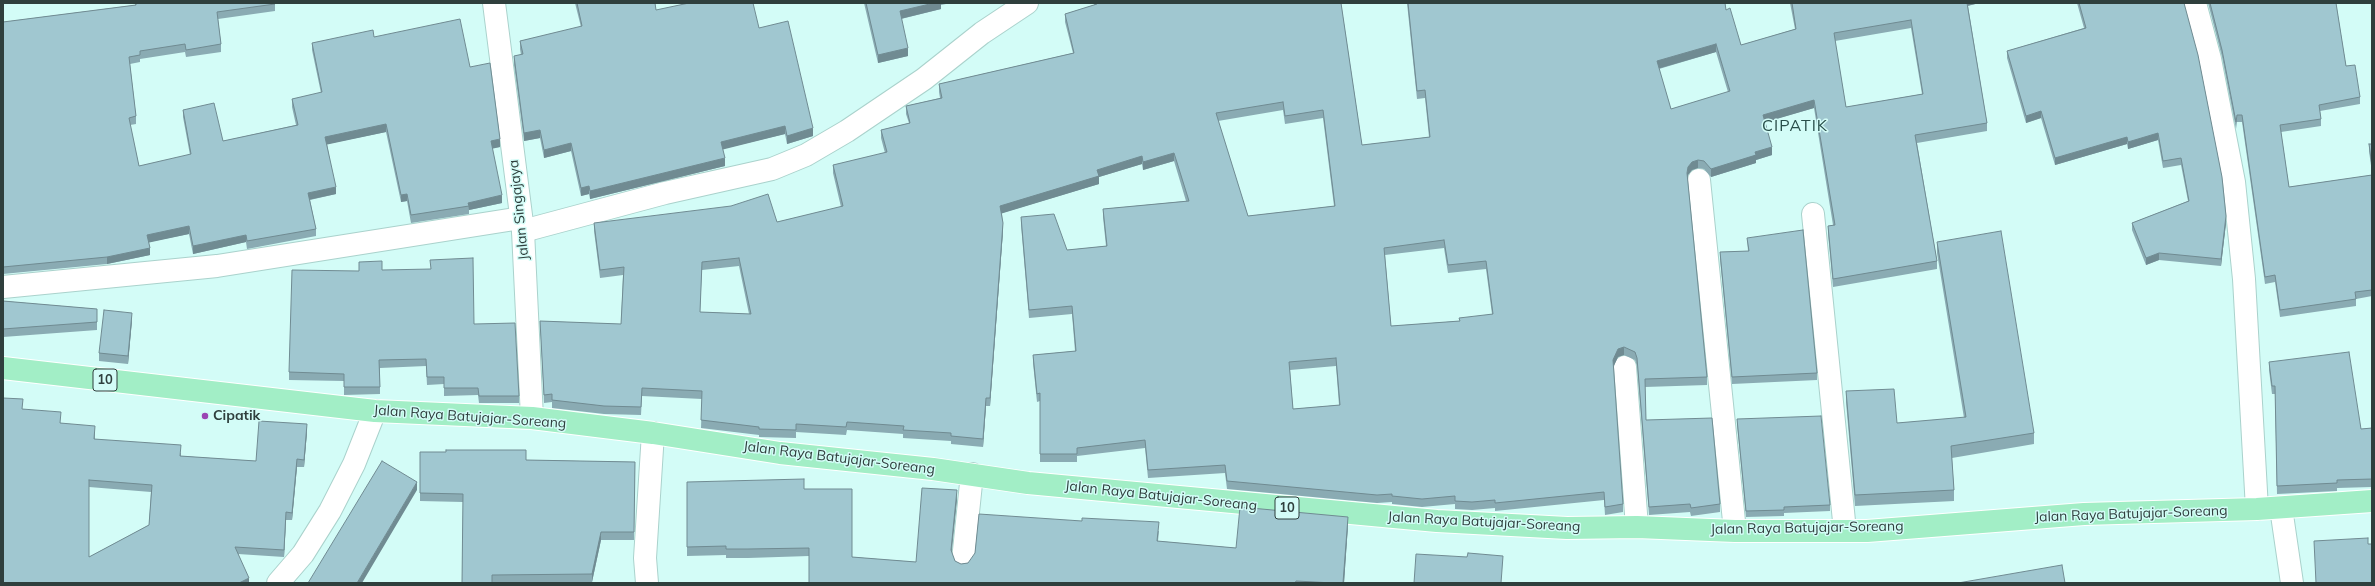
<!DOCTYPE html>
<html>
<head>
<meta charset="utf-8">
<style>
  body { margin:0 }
  #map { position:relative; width:2375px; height:586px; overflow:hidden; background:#d3fcf7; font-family:Mulish,sans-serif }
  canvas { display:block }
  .frame { position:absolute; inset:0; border:4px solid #2f3f3d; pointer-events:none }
</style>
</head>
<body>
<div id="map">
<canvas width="2375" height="586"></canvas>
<div class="frame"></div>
</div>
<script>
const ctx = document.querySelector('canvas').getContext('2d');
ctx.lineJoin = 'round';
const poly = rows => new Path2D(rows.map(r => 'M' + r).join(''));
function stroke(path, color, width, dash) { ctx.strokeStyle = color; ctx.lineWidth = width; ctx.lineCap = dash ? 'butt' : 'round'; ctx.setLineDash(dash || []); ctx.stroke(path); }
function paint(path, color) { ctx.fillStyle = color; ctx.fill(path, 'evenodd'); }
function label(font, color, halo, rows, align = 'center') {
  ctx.font = font + ' Mulish,sans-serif'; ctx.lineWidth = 3; ctx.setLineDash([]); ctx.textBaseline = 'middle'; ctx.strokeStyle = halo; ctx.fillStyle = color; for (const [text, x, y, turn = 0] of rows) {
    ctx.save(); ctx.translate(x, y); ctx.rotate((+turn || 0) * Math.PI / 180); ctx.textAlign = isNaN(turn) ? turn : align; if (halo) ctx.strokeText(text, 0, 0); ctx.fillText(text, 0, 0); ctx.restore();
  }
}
const minor = poly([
  [2195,3,2210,59,2234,182,2244,279,2257,509],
  [1699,180,1735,531],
  [1813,214,1845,531],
  [523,231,665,193,772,169,806,155,847,131,924,79,982,33,1027,3],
  [3,287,217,266,521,218],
  [1625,367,1637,527],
  [2281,508,2292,583],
  [963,560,972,474],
  [647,583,645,558,653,433]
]);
const tertiary = poly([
  [494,3,523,231,532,418],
  [278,583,303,554,330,511,354,464,375,411]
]);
const trunk = poly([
  [3,368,375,411,532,418,653,433,780,453,933,469,1028,483,1437,521,1567,528,1637,527,1735,531,1867,531,2084,514,2257,509,2372,501]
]);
stroke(minor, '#aad2cc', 24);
stroke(tertiary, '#aad2cc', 24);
stroke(trunk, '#fff', 24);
stroke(minor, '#fff', 22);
stroke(tertiary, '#fff', 22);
stroke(trunk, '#a2eec6', 22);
paint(poly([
  [135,3,275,3,275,11,218,19,221,44,221,52,186,57,185,52,140,59,140,62,130,64,136,116,136,124,130,125,139,166,190,155,183,117,183,110,223,141,296,125,292,107,292,99,321,93,312,50,312,43,374,37,470,67,500,147,492,148,502,203,469,210,469,214,411,223,407,201,401,202,386,132,327,144,336,194,310,200,316,229,316,236,247,249,246,242,193,254,189,234,149,242,150,255,107,264,3,274,3,22,135,5],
  [575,3,655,3,656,10,759,28,813,136,787,144,785,134,722,149,725,166,590,199,589,194,581,196,571,151,544,158,540,138,524,141,514,65,514,56,521,55,520,49,520,41,581,27],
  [864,3,951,3,941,5,941,9,901,19,908,56,878,63],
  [1094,3,1341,3,1362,145,1429,137,1425,98,1417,99,1407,3,1725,3,1726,10,1741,45,1795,29,1790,3,1979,3,1968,6,1987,123,1987,131,1917,143,1937,261,1937,269,1833,287,1828,234,1828,226,1833,225,1814,108,1765,122,1772,155,1756,160,1756,163,1711,177,1704,169,1698,168,1692,170,1688,175,1687,178,1707,377,1707,385,1645,387,1646,420,1720,504,1720,512,1691,516,1690,512,1649,515,1637,366,1635,360,1624,355,1618,357,1613,367,1623,504,1623,512,1605,515,1604,500,1495,511,1495,508,1472,510,1455,509,1455,504,1422,507,1392,504,1392,502,1377,503,1227,489,1225,473,1148,478,1145,448,1077,456,1077,462,1040,462,1040,401,1037,402,1033,363,1033,355,1075,351,1072,314,1029,318,1021,225,1021,217,1067,250,1106,246,1103,217,1103,209,1186,201,1174,161,1143,170,1142,164,1099,177,1099,184,1002,213,1003,231,990,406,986,406,983,447,951,444,951,441,903,438,903,434,847,430,846,435,796,432,796,438,759,437,759,435,701,428,702,399,642,396,641,415,604,414,552,408,552,402,544,403,540,321,621,324,623,275,600,278,594,231,594,223,777,222,841,207,833,173,833,165,885,153,881,138,881,130,909,123,906,114,906,106,940,98,939,92,939,84,1073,53,1065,22,1065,14,1094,5],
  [1911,28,1922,94,1846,107,1835,41],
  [1716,52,1728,92,1671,109,1659,69],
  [1283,110,1285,124,1323,118,1334,206,1248,216,1218,121],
  [1444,248,1448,273,1486,269,1492,314,1459,321,1391,326,1385,255],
  [739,266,749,314,700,312,702,270],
  [1336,366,1339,405,1293,409,1290,370],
  [2077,3,2184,3,2226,223,2221,266,2159,260,2146,265,2132,230,2132,223,2188,201,2181,165,2163,168,2158,140,2128,149,2127,144,2055,165,2041,118,2026,123,2007,58,2007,51,2084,28],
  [2208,3,2336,3,2346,66,2360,97,2360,104,2320,111,2321,119,2321,126,2281,132,2289,187,2372,175,2372,296,2356,299,2356,306,2280,317,2275,282,2265,284,2242,122,2237,122,2236,129,2222,57],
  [2369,144,2372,144,2372,173,2369,151],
  [1747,238,1817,373,1817,380,1732,384,1720,259,1720,252,1748,251],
  [1937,242,2034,433,2034,444,1952,458,1954,490,1954,501,1855,506,1846,402,1846,391,1897,423,1964,418,1937,253],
  [382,270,474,324,519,396,519,403,479,403,478,395,444,396,444,384,427,385,426,366,380,368,380,394,344,395,344,381,289,380,289,372,359,271],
  [3,301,97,309,97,330,3,337],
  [132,320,128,364,99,361,99,353],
  [2269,362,2361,429,2372,428,2372,487,2337,488,2337,491,2277,494,2275,394,2272,394,2269,370],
  [23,409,61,423,95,433,95,439,181,453,181,456,256,461,307,432,304,467,297,467,292,520,286,520,284,557,238,554,249,583,3,583],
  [89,487,151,492,149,525,89,557],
  [1737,419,1830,505,1830,511,1784,513,1784,516,1746,517,1737,425],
  [420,452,526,460,635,462,634,540,601,540,592,582,462,583,463,502,420,501],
  [687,482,804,489,852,557,916,562,957,499,951,552,955,561,961,564,1159,531,1158,541,1236,548,1348,525,1344,583,809,583,809,556,748,558,726,558,726,555,687,556]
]), '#8aabb3');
paint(poly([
  [934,3,941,3,941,9,900,19,900,11],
  [1966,3,1980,3,1966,6],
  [1716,44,1716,52,1657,69,1657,61],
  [908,48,908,56,878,63,878,55],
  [1814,100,1814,108,1763,123,1763,115],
  [2041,111,2041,118,2026,123,2026,116],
  [386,124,386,132,325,145,325,137],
  [785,126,785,134,721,150,721,142],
  [813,128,813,136,787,144,787,136],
  [540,130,540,138,524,141,524,133],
  [2158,133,2158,140,2128,149,2128,142],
  [2127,137,2127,144,2055,165,2055,158],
  [500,139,500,147,491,149,491,141],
  [571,143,571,151,544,158,544,150],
  [1772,147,1772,155,1756,160,1756,163,1711,177,1711,169,1755,152],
  [1174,153,1174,161,1143,170,1143,162],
  [1142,156,1142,164,1099,177,1099,184,1000,214,1000,206,1097,170],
  [725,158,725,166,590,199,590,191],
  [1698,160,1698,168,1692,170,1688,175,1687,181,1687,173,1688,167,1692,162],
  [589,186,589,194,581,196,581,188],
  [336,187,336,194,308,200,308,193],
  [407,194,407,201,401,202,401,195],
  [502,195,502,203,469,210,468,203],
  [2226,216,2226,223,2221,266,2221,259],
  [1003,223,1003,231,990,406,990,398],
  [189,226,189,234,147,243,147,235],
  [246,235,246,242,193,254,193,246],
  [150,248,150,255,107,264,107,257],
  [2159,253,2159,260,2146,265,2146,258],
  [132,313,132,320,128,364,128,356],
  [1624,347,1624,355,1618,357,1613,368,1613,360,1618,349],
  [986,398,986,406,983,447,983,439],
  [307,424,307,432,304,467,304,460],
  [297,459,297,467,292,520,292,513],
  [417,482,417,490,362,583,357,583],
  [957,490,957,499,951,559,951,550],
  [286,512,286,520,284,557,284,550],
  [1348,517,1348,525,1344,583,1343,583],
  [601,532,601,540,592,582,592,574],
  [249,578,249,583,239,583]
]), '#708b92');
const building = poly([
  [136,3,275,3,275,4,217,12,221,44,186,50,185,44,140,51,140,55,129,57,136,116,129,118,139,166,191,154,183,110,214,103,223,141,298,125,292,99,322,92,312,43,373,30,374,37,460,19,470,67,490,63,500,139,491,141,502,195,468,203,469,206,411,215,407,194,401,195,386,124,325,137,336,187,308,193,316,229,247,241,246,235,193,246,189,226,147,235,150,248,107,257,3,267,3,22,136,5,136,3],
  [577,3,655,3,656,10,689,3,753,3,759,28,788,21,813,128,787,136,785,126,721,142,725,158,590,191,589,186,581,188,571,143,544,150,540,130,524,133,514,56,523,54,520,41,582,26,577,3],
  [866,3,934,3,900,11,908,48,878,55,866,3],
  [1096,3,1341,3,1362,145,1430,137,1425,90,1417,91,1408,3,1725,3,1726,10,1730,8,1741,45,1796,29,1792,3,1967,3,1987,123,1915,135,1937,261,1833,279,1828,226,1835,225,1814,100,1763,115,1772,147,1755,152,1756,155,1711,169,1704,161,1698,160,1692,162,1688,167,1687,173,1707,377,1645,379,1646,420,1712,418,1720,504,1691,508,1690,504,1649,507,1637,358,1635,352,1624,347,1618,349,1613,360,1623,504,1605,507,1604,492,1495,503,1495,500,1472,502,1455,501,1455,496,1422,499,1392,496,1392,494,1377,495,1227,481,1225,465,1148,470,1145,440,1077,448,1077,454,1040,454,1040,393,1037,394,1033,355,1076,351,1072,306,1029,310,1021,217,1054,214,1067,250,1107,246,1103,209,1189,201,1174,153,1143,162,1142,156,1097,170,1099,176,1000,206,1003,223,990,398,986,398,983,439,951,436,951,433,903,430,904,426,847,422,846,427,796,424,796,430,759,429,759,427,701,420,702,391,642,388,641,407,604,406,552,400,552,394,544,395,540,321,621,324,624,267,600,270,594,223,731,206,768,194,777,222,843,206,833,165,887,152,881,130,910,123,906,106,942,98,939,84,1074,53,1065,14,1097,4,1096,3],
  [1911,20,1923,94,1846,107,1834,33,1911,20],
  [1716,44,1730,91,1671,109,1657,61,1716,44],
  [1283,102,1285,116,1323,110,1335,206,1248,216,1216,113,1283,102],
  [1444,240,1448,265,1486,261,1493,314,1459,318,1460,321,1391,326,1384,248,1444,240],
  [739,258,751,314,700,312,702,262,739,258],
  [1336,358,1340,405,1293,409,1289,362,1336,358],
  [2079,3,2184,3,2198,55,2222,177,2226,216,2221,259,2159,253,2146,258,2132,223,2189,201,2181,158,2163,161,2158,133,2128,142,2127,137,2055,158,2041,111,2026,116,2007,51,2086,28,2079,3],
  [2210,3,2336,3,2346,66,2355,65,2360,97,2319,105,2321,119,2280,125,2289,187,2372,175,2372,290,2355,292,2356,299,2280,310,2275,275,2265,277,2242,115,2237,115,2236,122,2222,50,2210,3],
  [2369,144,2372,144,2372,166,2369,144],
  [1803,230,1817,373,1732,377,1720,252,1749,251,1747,238,1803,230],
  [2001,231,2034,433,1951,446,1954,490,1855,495,1846,391,1894,389,1897,423,1966,417,1937,242,2001,231],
  [473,258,474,324,515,323,519,396,479,396,478,388,444,388,444,377,427,377,426,359,379,360,380,387,344,387,344,374,289,372,292,270,359,271,359,262,382,261,382,270,431,269,430,260,473,258],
  [3,301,97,309,97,322,3,329,3,301],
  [104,310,132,313,128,356,99,353,104,310],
  [2349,352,2361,429,2372,428,2372,479,2337,480,2337,483,2277,486,2275,386,2272,386,2269,362,2349,352],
  [3,398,23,399,22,409,61,412,60,423,95,426,94,439,181,445,180,456,256,461,259,421,307,424,304,460,297,459,292,513,286,512,284,550,235,547,249,578,239,583,3,583,3,398],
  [89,480,152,485,149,525,89,557,89,480],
  [1821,416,1830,505,1784,507,1784,510,1746,511,1737,419,1821,416],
  [446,450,526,450,526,460,635,462,634,532,601,532,592,574,492,575,492,583,462,583,463,494,420,493,420,452,446,452,446,450],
  [382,461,417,482,357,583,308,583,382,461],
  [804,479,804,489,852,489,852,557,916,562,922,488,957,490,951,550,955,561,961,564,968,563,975,553,979,514,1082,521,1082,518,1159,522,1157,541,1236,548,1240,507,1348,517,1343,583,1333,583,1296,581,1295,583,809,583,809,548,748,549,726,549,726,546,687,547,687,482,804,479],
  [2368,538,2368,544,2372,544,2372,583,2316,583,2314,541,2368,538],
  [1468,553,1503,556,1501,583,1414,583,1416,554,1467,557,1468,553],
  [2062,565,2065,583,1958,583,2062,565]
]);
paint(building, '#a0c7d0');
stroke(building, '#708b92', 1);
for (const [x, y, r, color] of [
  [205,416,4,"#9a45b3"]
]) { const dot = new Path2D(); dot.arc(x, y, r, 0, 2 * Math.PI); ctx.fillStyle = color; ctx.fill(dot); stroke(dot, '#d3fcf7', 1.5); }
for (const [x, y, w] of [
  [105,380,24],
  [1287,508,24]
]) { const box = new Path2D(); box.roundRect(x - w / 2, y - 11, w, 22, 3); ctx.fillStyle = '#d3fcf7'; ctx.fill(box); stroke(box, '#2f3f3d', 1); }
label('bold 13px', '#2f3f3d', null, [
  ["10",105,380],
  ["10",1287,508]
]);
label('14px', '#2f3f3d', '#d3fcf7', [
  ["Jalan Singajaya",519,210,-96],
  ["Jalan Raya Batujajar-Soreang",470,417,4],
  ["Jalan Raya Batujajar-Soreang",839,458,7],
  ["Jalan Raya Batujajar-Soreang",1161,496,6],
  ["Jalan Raya Batujajar-Soreang",2131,514,-2],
  ["Jalan Raya Batujajar-Soreang",1484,522,3],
  ["Jalan Raya Batujajar-Soreang",1807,528,-1]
]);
label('bold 14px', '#2f3f3d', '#d3fcf7', [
  ["Cipatik",213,416]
], 'left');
ctx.letterSpacing = '1px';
label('16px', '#294e4a', '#d3fcf7', [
  ["CIPATIK",1795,126]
]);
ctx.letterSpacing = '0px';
</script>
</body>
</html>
